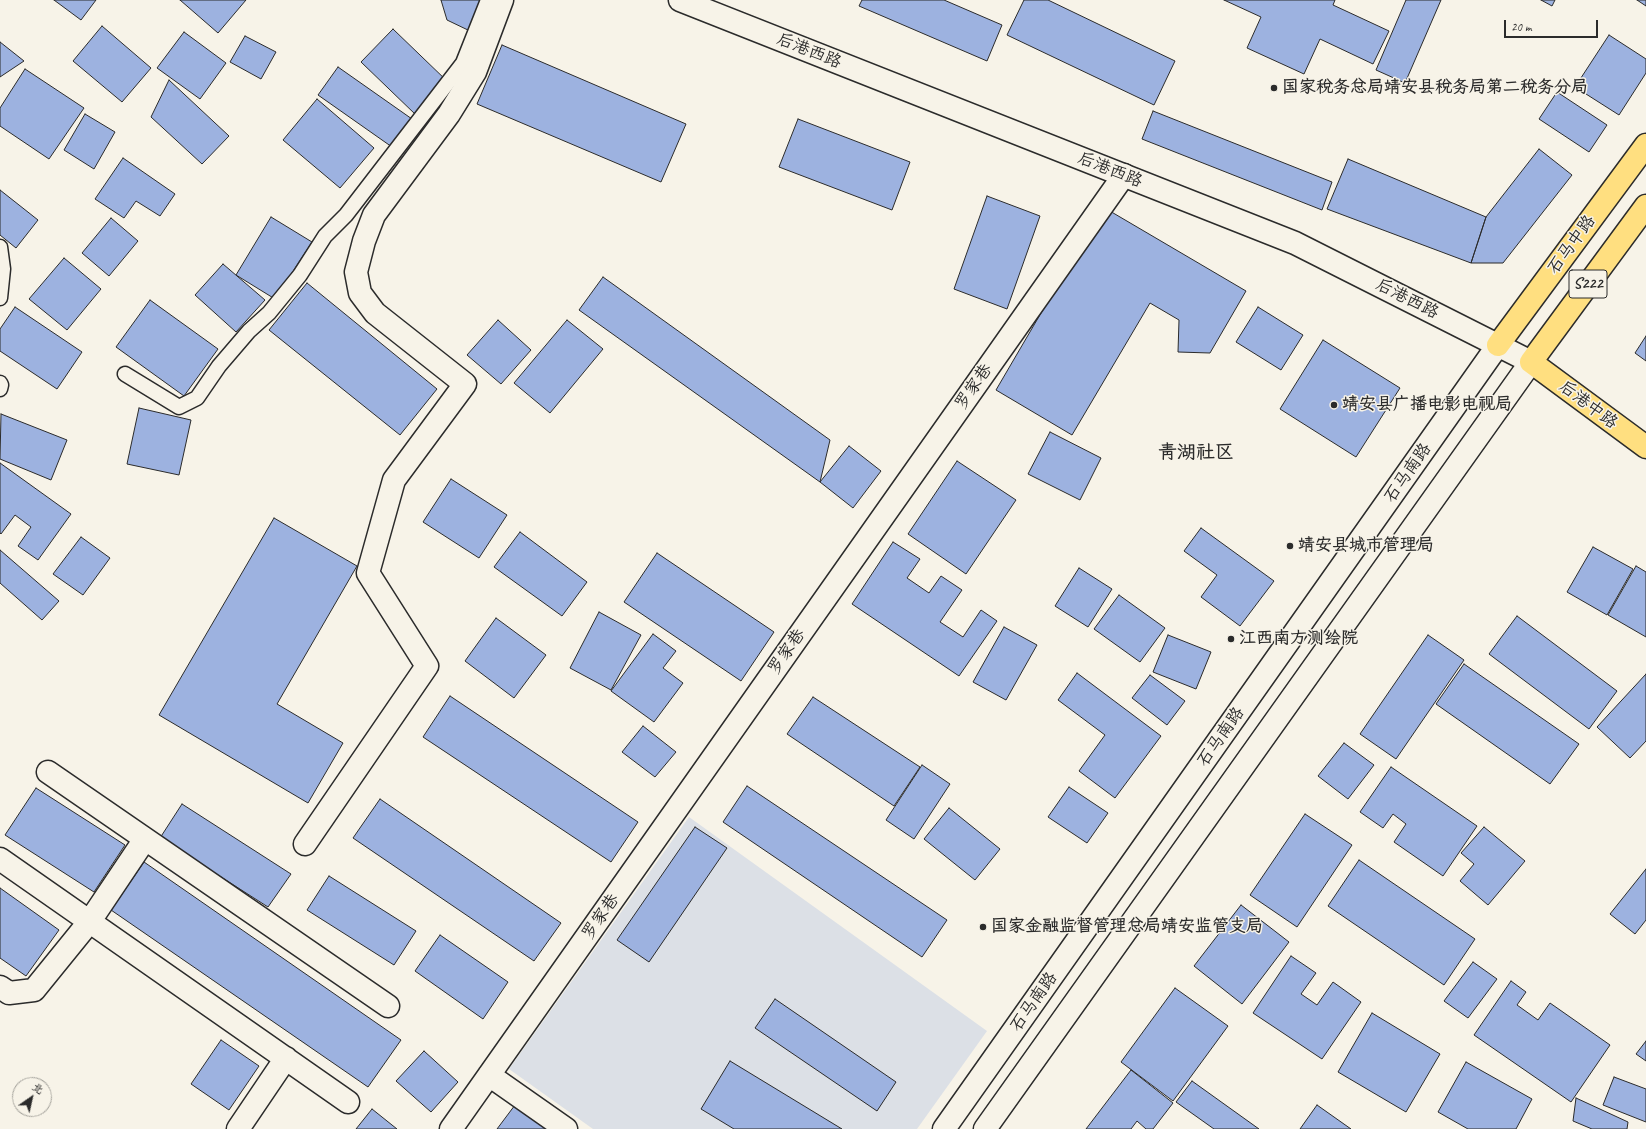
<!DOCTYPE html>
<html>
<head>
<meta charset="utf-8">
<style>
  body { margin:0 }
  #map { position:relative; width:1646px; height:1129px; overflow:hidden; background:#f7f3e8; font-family:Caveat,"LXGW WenKai TC",sans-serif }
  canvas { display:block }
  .north { position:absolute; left:12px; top:1077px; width:40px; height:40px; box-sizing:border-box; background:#f7f3e8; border:1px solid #a5a39c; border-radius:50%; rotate:34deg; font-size:11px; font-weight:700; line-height:16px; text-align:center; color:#2b2b2b }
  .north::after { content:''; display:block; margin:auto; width:14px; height:18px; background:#2b2b2b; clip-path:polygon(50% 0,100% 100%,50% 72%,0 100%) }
  .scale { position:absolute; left:1504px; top:20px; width:94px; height:18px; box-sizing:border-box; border:2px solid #2b2b2b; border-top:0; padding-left:5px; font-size:12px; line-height:14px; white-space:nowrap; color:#2b2b2b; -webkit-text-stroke:3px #f7f3e8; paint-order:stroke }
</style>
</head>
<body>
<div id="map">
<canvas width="1646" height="1129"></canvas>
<div class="north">北</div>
<div class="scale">20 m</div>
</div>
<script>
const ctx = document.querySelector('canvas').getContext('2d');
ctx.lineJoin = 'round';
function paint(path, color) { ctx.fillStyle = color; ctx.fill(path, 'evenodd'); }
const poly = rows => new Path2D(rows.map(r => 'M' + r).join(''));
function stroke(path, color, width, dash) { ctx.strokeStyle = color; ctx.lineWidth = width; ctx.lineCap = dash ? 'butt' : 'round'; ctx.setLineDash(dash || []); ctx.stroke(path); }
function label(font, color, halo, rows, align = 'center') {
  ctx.font = font + ' Caveat,"LXGW WenKai TC",sans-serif'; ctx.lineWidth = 3; ctx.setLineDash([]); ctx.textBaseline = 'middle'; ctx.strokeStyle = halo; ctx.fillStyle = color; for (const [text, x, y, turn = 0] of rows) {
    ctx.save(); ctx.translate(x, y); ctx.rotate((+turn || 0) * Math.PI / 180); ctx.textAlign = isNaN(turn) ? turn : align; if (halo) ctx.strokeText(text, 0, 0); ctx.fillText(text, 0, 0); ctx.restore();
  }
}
paint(poly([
  [689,817,987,1031,917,1129,593,1129,509,1069]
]), '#dce0e6');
const building = poly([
  [54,0,96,0,81,20,54,0],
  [180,0,246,0,218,33,180,0],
  [441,0,484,0,470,31,447,20,441,0],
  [862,0,944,0,1002,25,987,61,859,6,862,0],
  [1024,0,1048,0,1175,61,1154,105,1007,35,1024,0],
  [1224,0,1335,0,1333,5,1389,31,1373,64,1320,39,1304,74,1247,48,1261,17,1224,0],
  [1406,0,1441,0,1405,83,1376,70,1406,0],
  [1541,0,1555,0,1552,6,1541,0],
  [1637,0,1646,0,1646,6,1637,0],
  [102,26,151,68,122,102,73,61,102,26],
  [393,29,448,82,416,115,361,62,393,29],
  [184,32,226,63,200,99,157,68,184,32],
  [1609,35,1646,59,1646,73,1619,115,1575,87,1609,35],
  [245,36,276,52,261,79,230,62,245,36],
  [0,42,24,61,0,77,0,42],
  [502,45,686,124,661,182,477,104,502,45],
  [338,67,412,119,392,147,318,95,338,67],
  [25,69,84,108,49,159,0,126,0,108,25,69],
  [169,80,229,136,202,164,151,117,169,80],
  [1557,92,1607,125,1589,152,1539,119,1557,92],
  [317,99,374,148,340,188,283,140,317,99],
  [1153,111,1332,182,1322,210,1142,139,1153,111],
  [85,114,115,132,94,169,64,150,85,114],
  [798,119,910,162,892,210,779,167,798,119],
  [1539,149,1572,175,1503,263,1471,263,1486,217,1539,149],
  [123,158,175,194,160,216,136,201,124,218,95,199,123,158],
  [1348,159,1486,217,1471,263,1327,209,1348,159],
  [0,190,38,220,16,248,0,235,0,190],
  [987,196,1040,216,1007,309,954,289,987,196],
  [1103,207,1246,291,1210,353,1178,352,1179,320,1150,303,1072,435,996,390,1103,207],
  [271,217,312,242,275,299,236,275,271,217],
  [111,218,138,241,109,276,82,253,111,218],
  [64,258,101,289,67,330,29,299,64,258],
  [223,264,265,300,236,332,195,295,223,264],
  [603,277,830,440,820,482,579,310,603,277],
  [307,283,437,389,400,435,269,330,307,283],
  [150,300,218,349,184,396,116,347,150,300],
  [15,307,82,352,57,389,0,351,0,329,15,307],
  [1258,307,1303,335,1281,370,1236,342,1258,307],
  [498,320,531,350,501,384,467,355,498,320],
  [567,320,603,349,550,413,514,383,567,320],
  [1646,336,1646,361,1635,353,1646,336],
  [1323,340,1400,388,1356,457,1280,409,1323,340],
  [139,408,191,420,179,475,127,464,139,408],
  [1,414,67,440,51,480,0,459,1,414],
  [1050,432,1101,458,1080,500,1028,474,1050,432],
  [849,446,881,471,853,508,820,482,849,446],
  [957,461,1016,500,966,574,908,534,957,461],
  [0,463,71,514,38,560,18,546,31,527,15,515,1,534,0,533,0,463],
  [451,479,507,515,479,558,423,522,451,479],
  [274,518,357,566,277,704,343,743,308,803,159,715,274,518],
  [1201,528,1274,581,1240,626,1201,597,1217,575,1184,551,1201,528],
  [520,532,587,582,562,616,494,567,520,532],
  [81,537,110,558,83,595,53,574,81,537],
  [893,542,920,559,907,578,929,593,941,576,962,590,940,622,963,637,981,610,997,621,959,676,852,604,893,542],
  [1593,547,1633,569,1607,615,1567,592,1593,547],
  [0,550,59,601,42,620,0,583,0,550],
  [657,553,774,632,741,681,624,602,657,553],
  [1636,566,1646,572,1646,637,1608,615,1636,566],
  [1079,568,1112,589,1088,627,1055,606,1079,568],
  [1119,595,1165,628,1140,662,1094,629,1119,595],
  [599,612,641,635,611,690,570,668,599,612],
  [1517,616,1617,691,1589,729,1489,654,1517,616],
  [496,618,546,655,514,698,465,661,496,618],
  [1004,627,1037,645,1006,700,973,682,1004,627],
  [653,634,676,651,663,668,683,683,654,722,611,691,653,634],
  [1168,635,1211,652,1196,689,1153,672,1168,635],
  [1428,635,1464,660,1396,759,1360,734,1428,635],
  [1464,664,1579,744,1550,784,1436,704,1464,664],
  [1077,673,1161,736,1115,798,1079,771,1105,735,1058,700,1077,673],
  [1646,674,1646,741,1630,758,1597,727,1646,674],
  [1150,675,1185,701,1167,725,1132,698,1150,675],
  [450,696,638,822,611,862,423,737,450,696],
  [813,697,920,767,894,806,787,734,813,697],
  [643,726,676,752,655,777,622,752,643,726],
  [1344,743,1374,765,1348,799,1318,776,1344,743],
  [922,765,950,784,914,839,886,820,922,765],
  [1391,767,1477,826,1443,876,1394,842,1406,824,1393,814,1383,828,1360,812,1391,767],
  [747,786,947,920,922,957,723,822,747,786],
  [1069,787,1108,813,1087,843,1048,817,1069,787],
  [36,788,125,845,94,892,5,835,36,788],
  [380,799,561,923,534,961,353,838,380,799],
  [182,804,291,874,268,907,160,838,182,804],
  [949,808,1000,849,975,880,924,839,949,808],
  [1305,814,1352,845,1297,927,1250,895,1305,814],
  [695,827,727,848,649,962,617,940,695,827],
  [1484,827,1525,861,1488,905,1460,881,1474,864,1461,853,1484,827],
  [1359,860,1475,939,1444,985,1328,906,1359,860],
  [144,862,401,1040,368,1087,111,910,144,862],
  [1646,869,1646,920,1635,934,1610,914,1646,869],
  [329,876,416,931,394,965,307,910,329,876],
  [0,888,59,930,26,976,0,958,0,888],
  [1241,905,1289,942,1242,1004,1194,966,1241,905],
  [440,935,508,982,483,1019,415,971,440,935],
  [1291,956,1316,973,1301,994,1317,1005,1333,982,1361,1002,1322,1059,1253,1013,1291,956],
  [1473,962,1497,979,1468,1018,1444,1001,1473,962],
  [1511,981,1526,992,1517,1005,1538,1020,1550,1003,1610,1045,1571,1102,1474,1035,1511,981],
  [1175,988,1228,1026,1173,1101,1121,1062,1175,988],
  [775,999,896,1082,877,1111,755,1028,775,999],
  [1372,1013,1440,1054,1406,1112,1338,1072,1372,1013],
  [221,1040,259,1066,229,1110,191,1084,221,1040],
  [1646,1041,1646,1061,1636,1054,1646,1041],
  [424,1051,458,1082,431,1112,396,1081,424,1051],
  [730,1061,842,1129,734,1129,701,1109,730,1061],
  [1466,1062,1532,1099,1516,1129,1468,1129,1438,1112,1466,1062],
  [1131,1070,1173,1103,1153,1129,1146,1129,1137,1121,1131,1129,1086,1129,1131,1070],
  [1614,1077,1646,1089,1646,1122,1603,1105,1614,1077],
  [1192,1081,1259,1129,1214,1129,1176,1102,1192,1081],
  [1576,1098,1628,1122,1627,1129,1592,1129,1573,1121,1576,1098],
  [518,1101,556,1129,497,1129,518,1101],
  [1317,1105,1351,1129,1300,1129,1317,1105],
  [372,1109,397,1129,356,1129,372,1109]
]);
paint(building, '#9db2e0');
stroke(building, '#2b2b2b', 1);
const service = poly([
  [0,247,3,269,0,298],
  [125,374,179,407,197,398,219,366,249,331,269,313,300,275,325,236,346,215,463,63,488,0],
  [0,383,1,385,0,389]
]);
const minor = poly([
  [48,772,388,1006],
  [305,844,427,666,368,573,394,480,465,384,375,313,360,293,356,272,364,241,374,215,449,114,475,72,502,0],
  [0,859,348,1102],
  [0,987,9,993,34,990,90,921,145,839],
  [489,1075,566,1129],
  [238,1129,286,1058],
  [451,1129,1124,175]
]);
const secondary = poly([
  [680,0,1295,243,1531,362,985,1129],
  [944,1129,1498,345]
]);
const primary = poly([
  [1646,206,1531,362,1646,447],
  [1498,345,1646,145]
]);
stroke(service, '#2b2b2b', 17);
stroke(minor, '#2b2b2b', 25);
stroke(secondary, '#2b2b2b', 25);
stroke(primary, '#2b2b2b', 25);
stroke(service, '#f7f3e8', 14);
stroke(minor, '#f7f3e8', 22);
stroke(secondary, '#f7f3e8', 22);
stroke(primary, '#ffdf80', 22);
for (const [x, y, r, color] of [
  [1274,88,4,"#2b2b2b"],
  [1334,405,4,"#2b2b2b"],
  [1290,546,4,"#2b2b2b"],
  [1231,639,4,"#2b2b2b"],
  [983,927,4,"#2b2b2b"]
]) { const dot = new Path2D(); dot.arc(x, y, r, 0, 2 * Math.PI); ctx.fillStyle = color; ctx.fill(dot); stroke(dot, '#f7f3e8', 1.5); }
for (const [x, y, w] of [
  [1588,284,38]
]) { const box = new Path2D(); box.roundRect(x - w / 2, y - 14, w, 28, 3); ctx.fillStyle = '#f7f3e8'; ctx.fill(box); stroke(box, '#2b2b2b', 1); }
label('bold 16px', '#2b2b2b', null, [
  ["S222",1588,284]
]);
label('17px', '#2b2b2b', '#f7f3e8', [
  ["后港西路",809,51,22],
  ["后港西路",1110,170,22],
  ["石马中路",1572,245,-54],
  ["后港西路",1407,299,27],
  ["罗家巷",974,387,-55],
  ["后港中路",1588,405,37],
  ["石马南路",1408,473,-55],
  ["罗家巷",787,652,-55],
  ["石马南路",1221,737,-55],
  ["罗家巷",601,917,-55],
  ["石马南路",1034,1002,-55]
]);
label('bold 17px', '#2b2b2b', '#f7f3e8', [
  ["国家税务总局靖安县税务局第二税务分局",1282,88],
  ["靖安县广播电影电视局",1342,405],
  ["靖安县城市管理局",1298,546],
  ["江西南方测绘院",1239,639],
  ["国家金融监督管理总局靖安监管支局",991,927]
], 'left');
label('bold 19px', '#2b2b2b', '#f7f3e8', [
  ["青湖社区",1196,453]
]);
</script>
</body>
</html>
